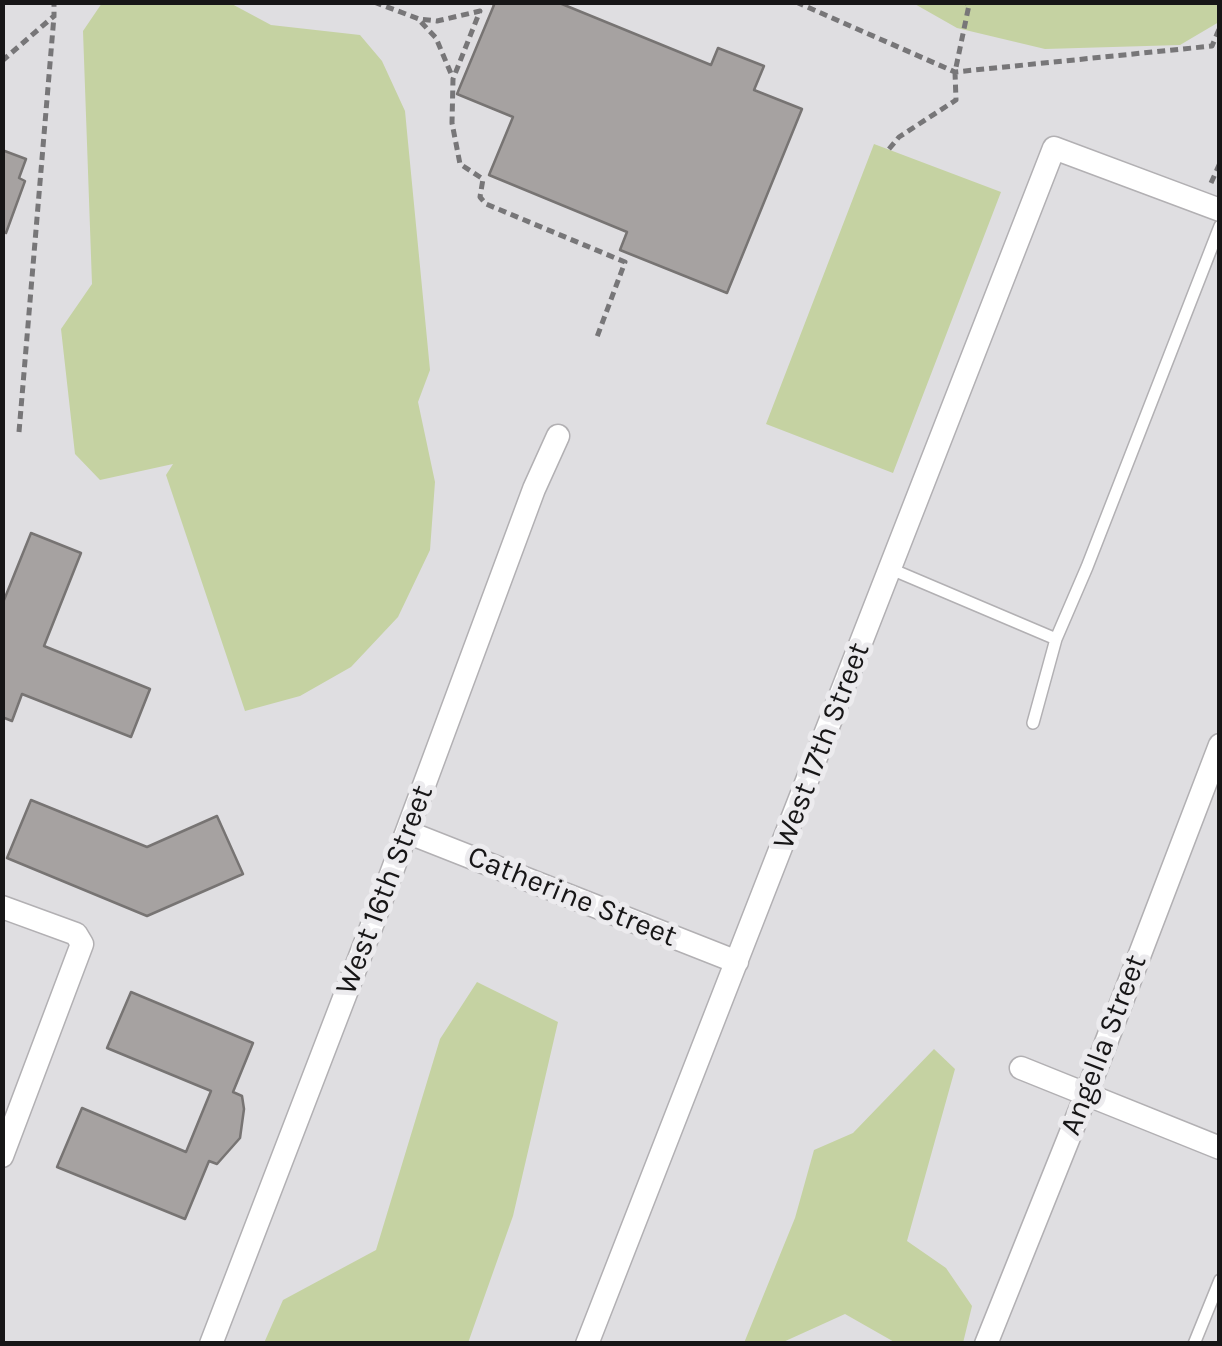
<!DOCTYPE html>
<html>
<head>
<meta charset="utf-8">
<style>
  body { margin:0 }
  #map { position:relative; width:1222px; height:1346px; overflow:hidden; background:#dfdee1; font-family:Karla,sans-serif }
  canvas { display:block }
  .frame { position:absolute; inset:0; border:5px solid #171617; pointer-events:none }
</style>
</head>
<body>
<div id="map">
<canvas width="1222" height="1346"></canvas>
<div class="frame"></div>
</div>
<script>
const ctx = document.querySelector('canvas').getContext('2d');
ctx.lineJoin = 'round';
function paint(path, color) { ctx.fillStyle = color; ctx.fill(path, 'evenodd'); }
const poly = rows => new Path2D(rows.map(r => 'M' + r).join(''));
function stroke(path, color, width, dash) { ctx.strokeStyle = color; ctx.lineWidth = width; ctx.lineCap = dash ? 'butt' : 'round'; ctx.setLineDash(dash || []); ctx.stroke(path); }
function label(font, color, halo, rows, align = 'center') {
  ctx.font = font + ' Karla,sans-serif'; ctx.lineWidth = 10; ctx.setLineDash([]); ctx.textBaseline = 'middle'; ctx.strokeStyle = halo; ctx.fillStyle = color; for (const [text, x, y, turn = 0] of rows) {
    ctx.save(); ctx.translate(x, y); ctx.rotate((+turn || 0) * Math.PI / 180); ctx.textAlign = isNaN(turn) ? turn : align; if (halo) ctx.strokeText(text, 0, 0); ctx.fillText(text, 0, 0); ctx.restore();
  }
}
paint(poly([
  [102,3,230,3,271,25,360,35,382,61,405,111,430,370,418,402,435,482,430,550,398,617,351,667,300,696,245,711,166,475,173,464,100,480,75,454,61,329,92,284,83,31],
  [913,3,1219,3,1219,22,1180,45,1045,49,957,28],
  [874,144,1001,192,893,473,766,424],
  [477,982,558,1022,513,1216,468,1343,264,1343,283,1300,376,1250,440,1039],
  [934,1049,955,1069,907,1241,946,1268,972,1306,963,1343,896,1343,845,1314,781,1343,744,1343,795,1218,814,1150,853,1133]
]), '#c5d2a2');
const building = poly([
  [489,2,557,2,711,65,718,48,764,66,754,90,802,109,727,293,620,250,627,232,489,175,513,117,457,94,494,5,489,2],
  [2,150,26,159,19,178,25,181,6,233,2,231,2,150],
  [31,533,81,553,44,646,150,689,131,737,22,694,12,721,2,717,2,605,31,533],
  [31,800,147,847,217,816,243,874,147,916,7,858,31,800],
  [131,992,253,1043,233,1092,242,1096,244,1109,240,1138,217,1164,209,1161,185,1219,57,1167,82,1108,186,1152,211,1091,107,1048,131,992]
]);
paint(building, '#a6a2a1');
stroke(building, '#777473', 2.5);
const service = poly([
  [891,569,1056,639,1033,723],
  [1056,639,1087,567,1220,226],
  [1194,1344,1220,1280]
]);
const minor = poly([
  [407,832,737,962],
  [2,907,76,934,82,944,2,1156],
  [1021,1068,1220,1148],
  [211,1344,374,920,534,489,558,436],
  [587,1344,1054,148,1220,210],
  [986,1344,1086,1095,1220,745]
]);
stroke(service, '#b2b0b3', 14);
stroke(minor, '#b2b0b3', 25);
stroke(poly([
  [374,2,419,19,437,21,480,11,453,79,452,123,460,164,483,179,480,197,486,204,625,262,597,337],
  [796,2,955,72,1212,46,1220,27],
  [421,22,436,38,452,76],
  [2,61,54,16,54,2],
  [889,149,899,137,956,100,955,72,969,5,966,2],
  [1211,183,1220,163],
  [19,432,54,16]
]), '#777678', 5, [8, 5]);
stroke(service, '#fff', 11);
stroke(minor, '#fff', 22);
label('30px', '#171617', '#ecebee', [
  ["West 17th Street",822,746,-69],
  ["West 16th Street",385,890,-69],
  ["Catherine Street",572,897,22],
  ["Angella Street",1104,1045,-69]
]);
</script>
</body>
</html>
